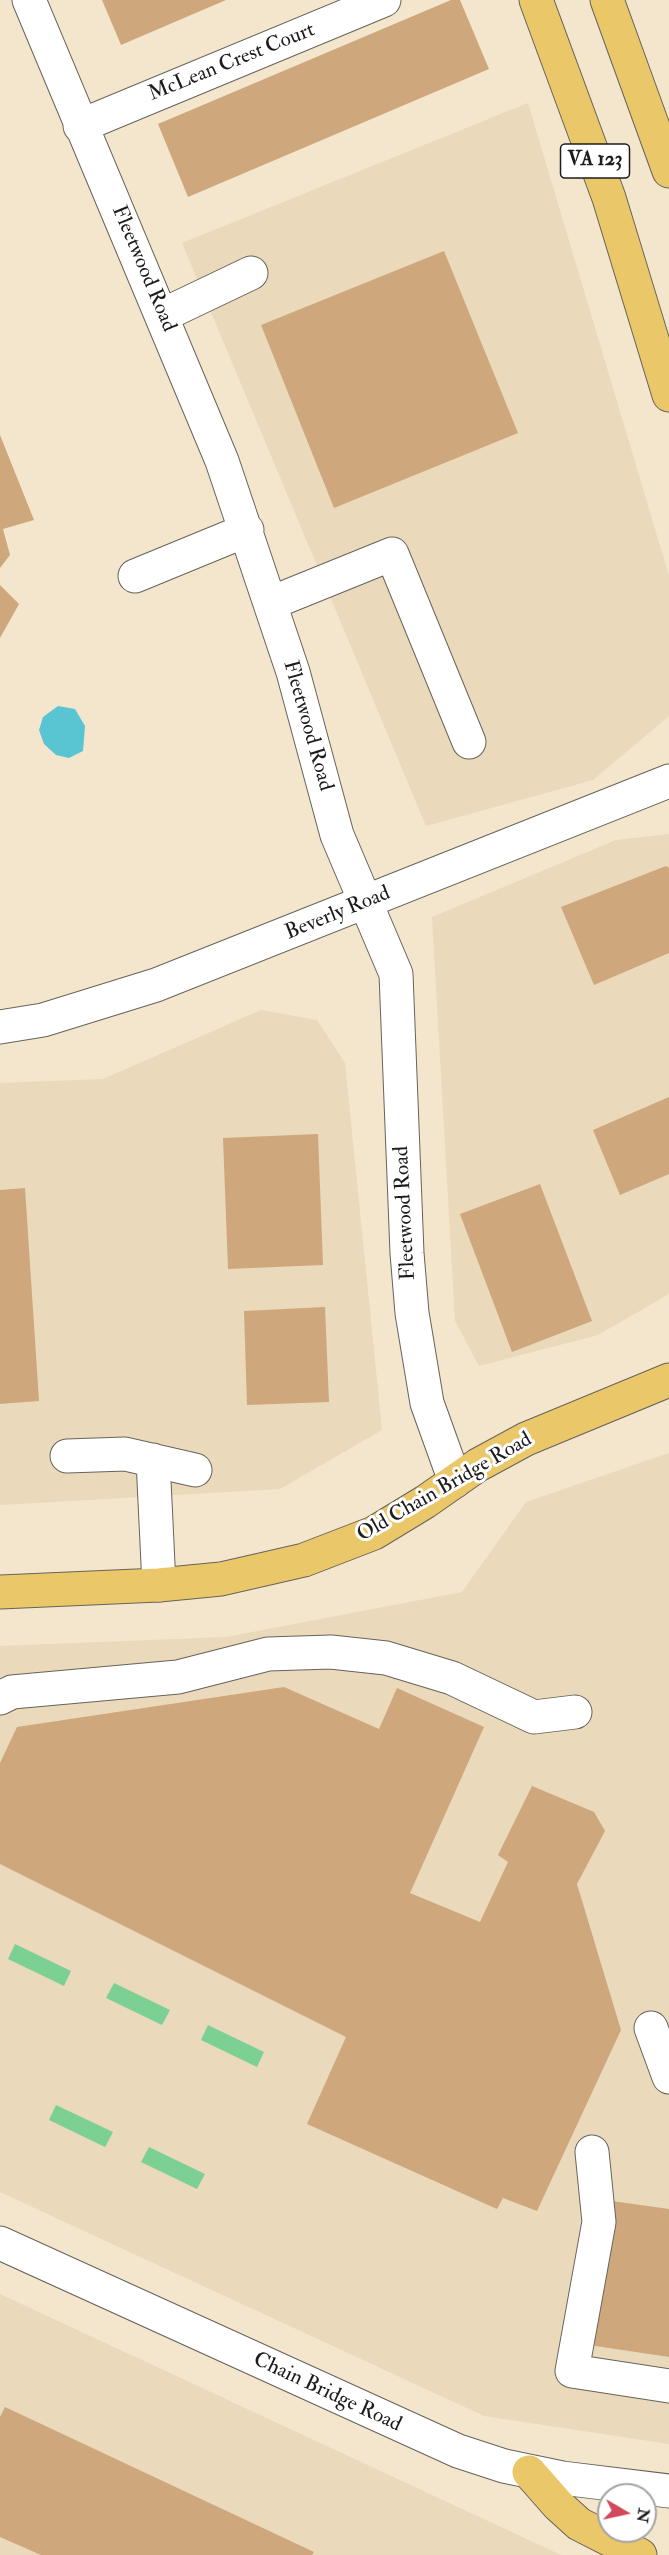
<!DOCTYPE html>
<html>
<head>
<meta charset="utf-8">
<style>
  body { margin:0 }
  #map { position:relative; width:669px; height:2555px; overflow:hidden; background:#f3e6cd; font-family:"IM FELL Double Pica",serif }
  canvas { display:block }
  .north { position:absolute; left:597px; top:2483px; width:60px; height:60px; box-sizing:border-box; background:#fff; border:2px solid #a4a4a4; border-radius:50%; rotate:99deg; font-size:16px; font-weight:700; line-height:24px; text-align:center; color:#1c1c1c }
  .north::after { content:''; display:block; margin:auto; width:21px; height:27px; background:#d1495b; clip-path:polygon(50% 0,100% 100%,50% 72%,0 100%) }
</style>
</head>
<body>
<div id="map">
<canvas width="669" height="2555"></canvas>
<div class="north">N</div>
</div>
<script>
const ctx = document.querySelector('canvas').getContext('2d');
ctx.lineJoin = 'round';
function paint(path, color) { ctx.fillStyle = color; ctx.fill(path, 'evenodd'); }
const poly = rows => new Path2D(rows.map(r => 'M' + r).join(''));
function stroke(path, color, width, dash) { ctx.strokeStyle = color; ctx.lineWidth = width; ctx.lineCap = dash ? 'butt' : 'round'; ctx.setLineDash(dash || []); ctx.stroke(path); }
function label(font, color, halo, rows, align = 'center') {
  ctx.font = font + ' "IM FELL Double Pica",serif'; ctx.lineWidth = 6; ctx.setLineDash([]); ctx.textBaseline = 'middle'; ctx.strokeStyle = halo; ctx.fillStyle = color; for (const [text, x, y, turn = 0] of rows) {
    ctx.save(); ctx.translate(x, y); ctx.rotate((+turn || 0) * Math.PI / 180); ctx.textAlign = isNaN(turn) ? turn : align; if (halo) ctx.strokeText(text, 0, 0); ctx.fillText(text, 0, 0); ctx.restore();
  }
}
paint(poly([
  [528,103,669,576,669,716,593,780,426,826,182,243],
  [669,834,669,1294,598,1335,479,1366,455,1321,432,917,616,840],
  [261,1010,317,1020,345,1063,382,1430,280,1489,0,1505,0,1083,103,1079],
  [669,1453,669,2444,484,2416,0,2192,0,1646,226,1637,462,1592,526,1502],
  [0,2294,561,2555,0,2555]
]), '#ead9ba');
paint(poly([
  [15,1944,71,1971,64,1986,8,1959],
  [114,1983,170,2010,162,2025,106,1998],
  [208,2025,264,2052,257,2067,201,2040],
  [56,2105,113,2132,105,2147,49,2120],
  [149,2147,205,2174,197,2189,141,2162]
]), '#7cd093');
paint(poly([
  [58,706,75,709,85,726,83,751,69,758,56,755,44,744,39,730,43,717]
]), '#59c4d2');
paint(poly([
  [102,0,226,0,121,45],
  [451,0,460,0,489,69,188,197,158,124],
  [444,251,518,433,334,508,261,325],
  [0,435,34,520,3,529,10,555,0,568],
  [0,585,19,604,0,638],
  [666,866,669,868,669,953,594,985,561,907],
  [669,1097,669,1174,620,1195,593,1130],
  [318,1134,323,1265,228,1269,223,1138],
  [540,1184,592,1321,512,1352,460,1214],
  [25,1188,39,1401,0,1404,0,1190],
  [325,1307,329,1402,247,1405,244,1311],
  [284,1687,379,1729,397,1688,484,1727,410,1893,480,1922,508,1862,498,1855,532,1786,594,1812,605,1831,577,1884,621,2030,537,2211,503,2198,497,2209,307,2124,346,2037,0,1864,0,1763,17,1727],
  [612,2201,669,2209,669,2357,589,2345],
  [5,2407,314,2552,312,2555,41,2555,0,2537,0,2417]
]), '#cea77d');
const minor = poly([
  [29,0,222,461,293,672,337,835,396,974,407,1253,412,1313,427,1403,455,1481],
  [80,126,384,0],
  [163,315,251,273],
  [135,576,247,530],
  [271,603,392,554,469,742],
  [0,1027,43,1020,156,985,669,781],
  [67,1456,125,1454,195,1470],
  [153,1460,159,1585],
  [0,1698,12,1692,178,1677,268,1654,331,1652,386,1658,452,1678,534,1717,575,1712],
  [651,2028,669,2077],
  [592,2152,599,2222,572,2371,669,2386],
  [0,2243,458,2451,504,2466,562,2478,669,2491]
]);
const major = poly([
  [536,0,609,198,669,395],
  [607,0,669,171],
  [0,1592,159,1585,221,1579,304,1560,374,1533,425,1502,478,1465,526,1439,669,1380],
  [529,2472,558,2505,579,2524,640,2555]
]);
stroke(minor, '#67635a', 35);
stroke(major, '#67635a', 35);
stroke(minor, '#fff', 33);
stroke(major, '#eac769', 33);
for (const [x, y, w] of [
  [595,161,69]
]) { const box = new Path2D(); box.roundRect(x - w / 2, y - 17, w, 34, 4.5); ctx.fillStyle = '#fff'; ctx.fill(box); stroke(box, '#1c1c1c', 1.5); }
label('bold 20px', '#1c1c1c', null, [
  ["VA 123",595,161]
]);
label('21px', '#1c1c1c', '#fff', [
  ["McLean Crest Court",232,63,-22],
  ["Fleetwood Road",143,269,67],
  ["Fleetwood Road",307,726,74],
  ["Beverly Road",338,914,-22],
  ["Fleetwood Road",406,1213,-93],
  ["Old Chain Bridge Road",445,1488,-30],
  ["Chain Bridge Road",327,2393,25]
]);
</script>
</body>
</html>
